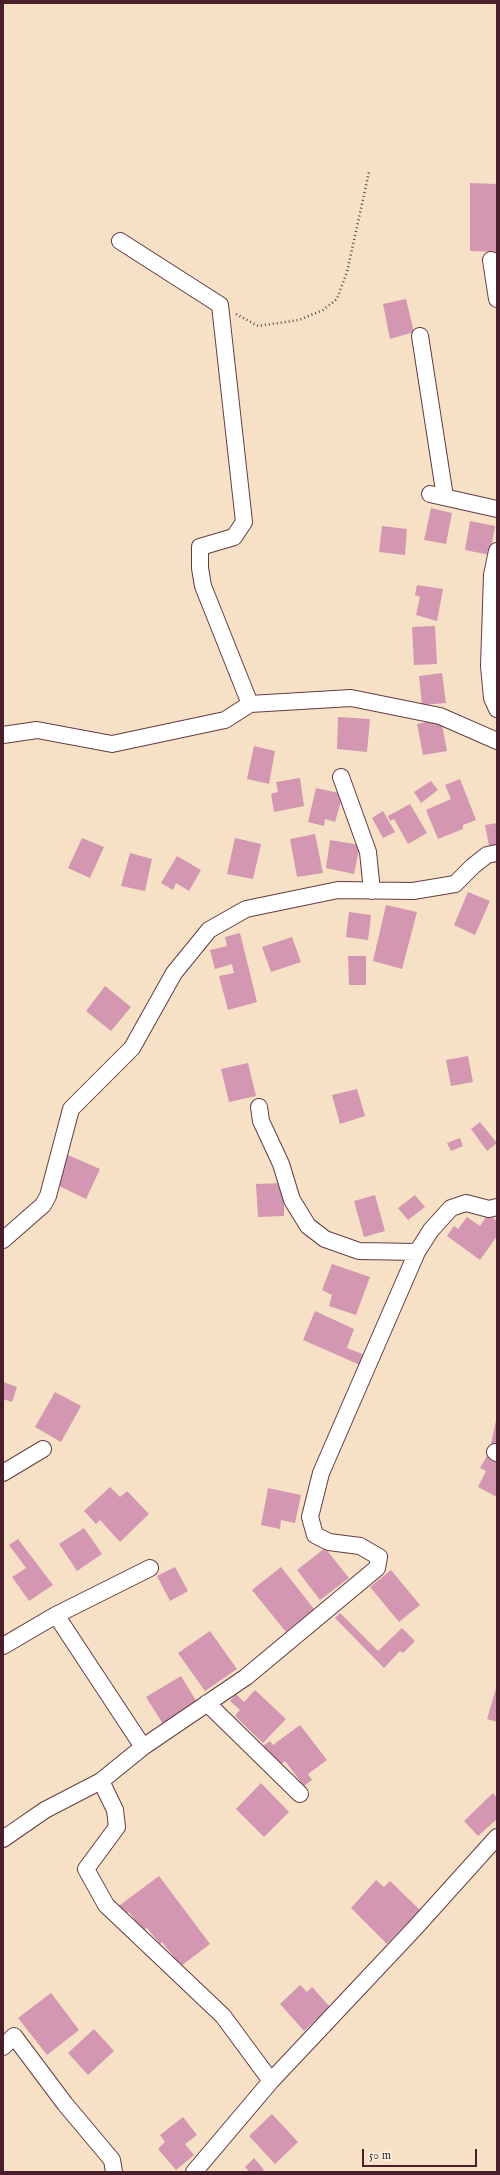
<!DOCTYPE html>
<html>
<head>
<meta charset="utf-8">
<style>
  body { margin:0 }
  #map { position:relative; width:500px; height:2175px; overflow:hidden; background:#f6e1c6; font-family:"IM FELL English",serif }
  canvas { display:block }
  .frame { position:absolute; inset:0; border:4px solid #4a1f2b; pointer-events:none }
  .scale { position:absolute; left:362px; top:2149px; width:115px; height:18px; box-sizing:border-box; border:2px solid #4a1f2b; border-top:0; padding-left:5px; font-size:12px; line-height:14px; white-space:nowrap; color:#4a1f2b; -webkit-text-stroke:3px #fcf5e5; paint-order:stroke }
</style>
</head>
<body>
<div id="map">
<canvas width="500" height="2175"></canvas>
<div class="frame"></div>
<div class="scale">50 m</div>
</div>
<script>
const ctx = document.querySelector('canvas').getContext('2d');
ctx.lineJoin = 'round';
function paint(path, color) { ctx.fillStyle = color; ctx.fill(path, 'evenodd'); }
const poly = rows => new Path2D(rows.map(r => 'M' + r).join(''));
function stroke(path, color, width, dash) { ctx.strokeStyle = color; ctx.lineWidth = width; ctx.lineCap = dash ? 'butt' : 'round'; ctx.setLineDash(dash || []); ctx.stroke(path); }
paint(poly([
  [470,183,497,184,497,252,470,251],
  [406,299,414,332,390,339,383,304],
  [431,508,452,513,446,544,424,540],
  [470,521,495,526,490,555,465,550],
  [382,526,407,529,405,555,379,552],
  [417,585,443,589,437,621,416,615,420,597,415,595],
  [435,626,437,664,414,665,412,627],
  [442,673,446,703,422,705,419,676],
  [338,717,370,719,367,752,337,749],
  [441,719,447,751,423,755,417,724],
  [254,746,275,751,269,784,247,779],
  [300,778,304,806,274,812,271,794,278,792,276,782],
  [460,779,476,820,463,825,463,829,438,839,426,810,451,799,445,785],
  [431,781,438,790,421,803,414,792],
  [316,788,343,794,335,822,325,819,324,826,308,822],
  [410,804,427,833,408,844,394,819,390,821,388,816],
  [383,811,395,832,383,838,372,818],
  [497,823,497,845,489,846,485,825],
  [315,834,323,873,297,877,290,839],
  [82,838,104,847,90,878,68,868],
  [235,838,261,844,253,879,227,874],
  [330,840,360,845,354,874,326,868],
  [130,853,152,859,145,891,121,886],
  [177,856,201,870,189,891,176,883,173,890,161,883],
  [468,892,490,901,475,935,454,925],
  [386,905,417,912,402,969,373,961],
  [349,912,371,915,368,940,346,937],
  [240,933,257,1002,228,1010,219,976,234,973,232,964,215,969,210,950,227,946,225,937],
  [292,937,301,962,271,972,262,947],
  [348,956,366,956,366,985,349,985],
  [105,986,131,1007,111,1031,86,1011],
  [468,1056,473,1082,451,1086,446,1060],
  [248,1063,256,1096,229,1102,221,1069],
  [357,1089,365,1116,340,1124,332,1095],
  [480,1122,497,1143,487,1151,471,1129],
  [460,1138,463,1146,451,1151,447,1143],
  [68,1155,100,1169,86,1199,55,1184],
  [284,1183,284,1216,258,1217,256,1184],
  [375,1195,385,1231,364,1237,354,1201],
  [415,1195,425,1207,408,1220,398,1208],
  [488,1214,497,1221,497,1236,480,1260,447,1236,454,1226,458,1229,467,1217,480,1226],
  [332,1264,370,1277,356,1315,329,1306,332,1295,322,1290],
  [315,1311,354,1329,347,1348,365,1355,360,1365,303,1340],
  [3,1382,17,1387,12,1402,3,1399],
  [55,1392,81,1406,61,1442,35,1427],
  [496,1420,497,1420,497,1445,491,1444],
  [488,1454,497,1459,497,1497,478,1487,486,1471,480,1468],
  [110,1487,120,1497,127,1491,149,1514,120,1542,100,1520,96,1524,84,1511],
  [268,1488,301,1495,295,1523,281,1520,280,1529,261,1525],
  [84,1528,102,1554,77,1571,59,1544],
  [18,1539,53,1585,29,1601,12,1577,26,1568,9,1545],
  [325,1548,349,1578,320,1600,297,1570],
  [175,1567,188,1591,170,1601,157,1576],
  [281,1567,314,1609,286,1632,252,1590],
  [391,1570,420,1605,399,1622,370,1587],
  [340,1613,378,1651,402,1628,415,1641,403,1653,400,1651,384,1668,335,1618],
  [210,1631,237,1669,205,1691,178,1653],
  [181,1676,198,1704,163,1724,146,1697],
  [497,1685,497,1722,487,1719],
  [255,1690,286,1719,263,1743,235,1716,240,1710,230,1701,236,1694,244,1702],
  [300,1725,327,1760,308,1774,312,1780,304,1786,285,1761,276,1768,261,1747,270,1741,273,1745],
  [261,1783,289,1812,264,1837,236,1809],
  [493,1793,497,1798,497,1819,478,1836,464,1821],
  [159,1876,210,1944,181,1966,162,1942,160,1944,147,1928,143,1931,129,1912,122,1917,116,1908],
  [376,1880,384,1887,390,1881,420,1910,387,1944,351,1908],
  [300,1985,307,1992,312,1987,330,2007,304,2031,280,2004],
  [51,1993,79,2030,47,2055,18,2018],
  [94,2029,114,2051,88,2075,68,2053],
  [272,2114,298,2142,275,2164,249,2136],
  [183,2117,197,2135,185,2144,194,2155,176,2170,158,2149,165,2142,160,2135],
  [254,2158,264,2170,262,2172,250,2172,245,2167]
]), '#d397b1');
const minor = poly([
  [120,241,220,305,244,522,234,537,200,547,200,568,203,586,250,704],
  [491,260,497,299],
  [420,336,445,497],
  [430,494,497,509],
  [497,551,492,575,489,666,492,698,497,709],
  [3,735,37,730,112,744,225,720,250,704,351,698,440,716,497,741],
  [341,777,368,852,372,891],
  [259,1107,261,1121,281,1164,292,1200,308,1226,325,1239,359,1251,417,1252],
  [3,1240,43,1205,48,1196,71,1109,132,1048,174,973,209,930,246,909,338,890,413,891,455,884,473,866,487,855,497,853],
  [495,1452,497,1453],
  [3,1473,43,1449],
  [56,1615,143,1747],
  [3,1646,56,1615,150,1568],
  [207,1703,300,1794],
  [101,1781,115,1810,117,1827,86,1869,106,1905,223,2016,271,2081],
  [3,1839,45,1810,101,1781,143,1747,246,1677,377,1568,379,1557,360,1546,329,1542,315,1535,310,1517,321,1473,417,1252,431,1230,451,1208,466,1203,489,1209,497,1207],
  [3,2047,14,2036,65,2104,112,2160,114,2172],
  [194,2172,271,2081,415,1928,497,1837]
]);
stroke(minor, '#643c42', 18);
stroke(poly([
  [236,314,258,326,299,320,323,310,337,299,347,272,369,172]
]), '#643c42', 2.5, [1, 3]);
stroke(minor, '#fff', 16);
</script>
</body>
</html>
